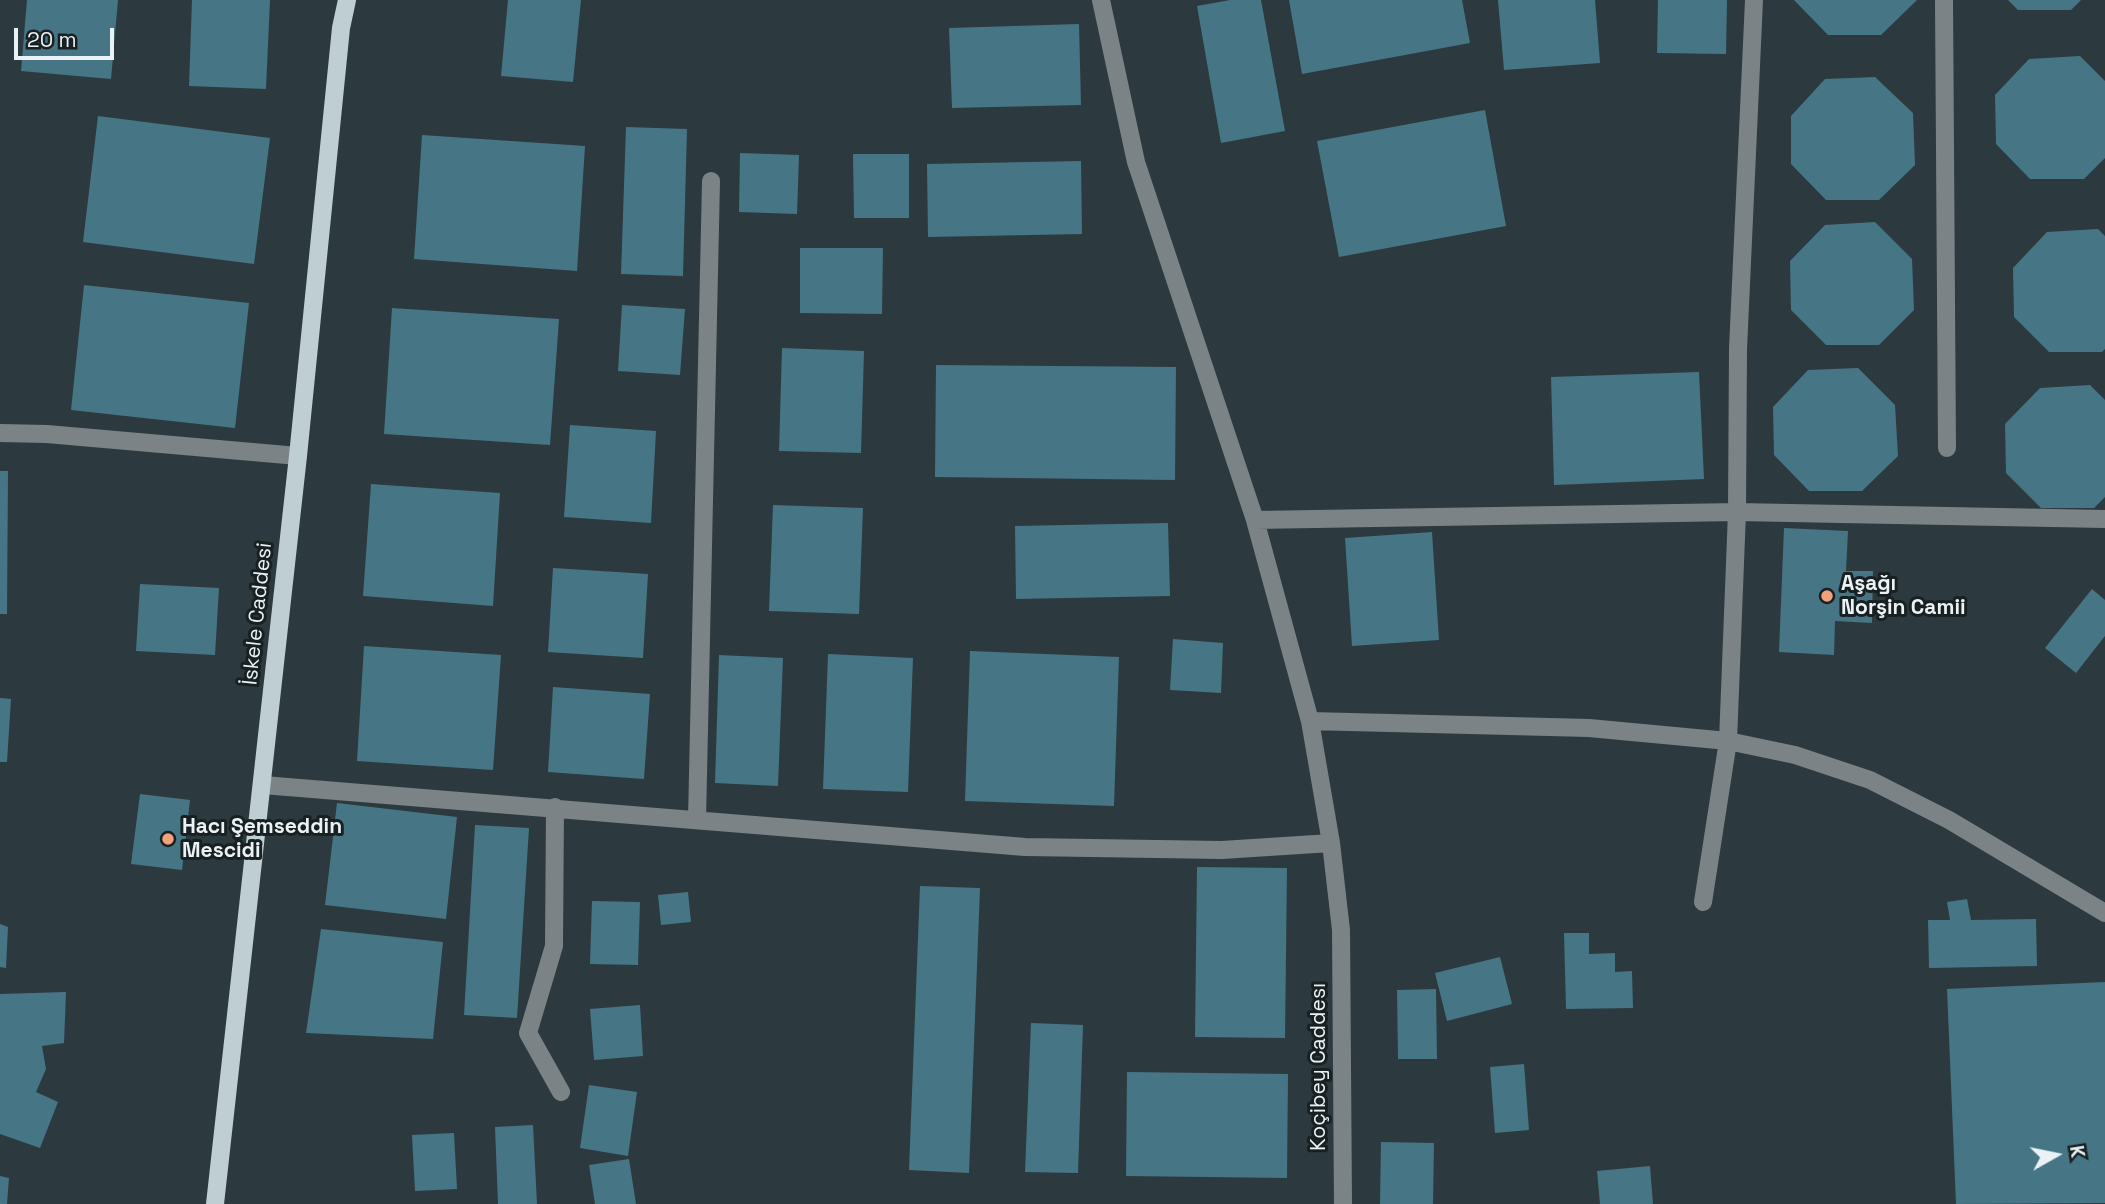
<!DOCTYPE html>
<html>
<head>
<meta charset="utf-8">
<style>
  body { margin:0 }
  #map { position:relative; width:2105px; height:1204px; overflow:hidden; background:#2c3a3f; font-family:"Space Grotesk",sans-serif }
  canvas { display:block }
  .north { position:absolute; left:2021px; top:1120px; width:70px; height:70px; -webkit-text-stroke:5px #192022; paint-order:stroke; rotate:81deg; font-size:19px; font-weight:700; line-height:28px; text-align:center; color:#eaf2f6 }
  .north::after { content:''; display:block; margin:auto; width:24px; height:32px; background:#eaf2f6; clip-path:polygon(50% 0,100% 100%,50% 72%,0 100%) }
  .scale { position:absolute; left:14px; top:28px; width:100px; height:32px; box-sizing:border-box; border:4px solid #eaf2f6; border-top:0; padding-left:9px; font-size:21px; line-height:24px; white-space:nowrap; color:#eaf2f6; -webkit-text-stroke:5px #192022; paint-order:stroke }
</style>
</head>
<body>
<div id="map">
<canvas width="2105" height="1204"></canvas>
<div class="north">K</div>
<div class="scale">20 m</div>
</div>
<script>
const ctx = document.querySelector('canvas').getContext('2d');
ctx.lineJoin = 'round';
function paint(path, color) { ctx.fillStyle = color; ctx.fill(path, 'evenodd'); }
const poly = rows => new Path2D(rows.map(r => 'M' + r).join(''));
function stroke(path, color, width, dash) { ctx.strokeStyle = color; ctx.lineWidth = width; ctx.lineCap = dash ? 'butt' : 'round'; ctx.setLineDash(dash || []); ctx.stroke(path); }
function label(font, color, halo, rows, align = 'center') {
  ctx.font = font + ' "Space Grotesk",sans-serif'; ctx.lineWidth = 6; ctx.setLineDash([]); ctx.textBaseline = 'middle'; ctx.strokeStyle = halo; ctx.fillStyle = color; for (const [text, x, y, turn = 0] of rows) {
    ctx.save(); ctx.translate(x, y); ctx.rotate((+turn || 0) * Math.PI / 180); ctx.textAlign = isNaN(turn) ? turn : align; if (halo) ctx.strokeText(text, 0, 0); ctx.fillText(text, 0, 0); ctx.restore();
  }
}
paint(poly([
  [27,0,118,0,111,79,21,71],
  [192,0,270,0,266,89,189,86],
  [508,0,581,0,573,82,501,76],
  [1230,0,1261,0,1285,131,1221,143,1197,6],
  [1289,0,1462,0,1470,43,1302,74],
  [1498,0,1595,0,1600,63,1504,70],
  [1658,0,1727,0,1726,54,1657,53],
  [1794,0,1917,0,1881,35,1828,35],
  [2008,0,2081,0,2071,10,2018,10],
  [1079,24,1081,105,952,108,949,28],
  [2080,56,2105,81,2105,158,2084,179,2030,179,1996,144,1995,95,2029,59],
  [1875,77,1913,113,1915,165,1879,200,1826,200,1791,164,1791,116,1825,79],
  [1485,110,1506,226,1339,257,1317,141],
  [98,116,270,138,254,264,83,242],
  [626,127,687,129,683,276,621,274],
  [422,135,585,146,577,271,414,259],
  [740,153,799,155,797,214,739,212],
  [853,154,909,154,909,218,854,218],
  [1081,161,1082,234,928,237,927,164],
  [1875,222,1912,259,1914,310,1879,345,1826,345,1791,310,1790,261,1825,225],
  [2098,229,2105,236,2105,349,2102,352,2049,352,2014,317,2013,268,2047,232],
  [800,248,883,248,882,314,800,313],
  [84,285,249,303,235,428,71,410],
  [622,305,685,309,680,375,618,371],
  [392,308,559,319,550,445,384,434],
  [782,348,864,351,861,453,779,451],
  [936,365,1176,367,1175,480,935,477],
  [1858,368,1895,405,1898,456,1862,491,1809,491,1774,455,1773,407,1808,370],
  [1699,372,1704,479,1554,485,1551,377],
  [2090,385,2105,400,2105,497,2094,508,2041,508,2006,473,2005,424,2040,388],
  [570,425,656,431,651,523,564,517],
  [0,471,8,471,7,614,0,614],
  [371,484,500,493,493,606,363,596],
  [773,505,863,508,859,614,769,611],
  [1168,523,1170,596,1016,599,1015,526],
  [1784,528,1848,531,1846,571,1873,571,1872,623,1835,621,1834,655,1779,652],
  [1432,532,1439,640,1352,646,1345,538],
  [553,568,648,574,643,658,548,652],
  [140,584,219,588,215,655,136,651],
  [2092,589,2105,600,2105,636,2076,673,2045,648],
  [1173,639,1223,643,1221,693,1170,690],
  [364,646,501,655,493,770,357,761],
  [970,651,1119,657,1114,806,965,801],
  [828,654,913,658,908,792,823,789],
  [719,655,783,658,778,786,715,783],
  [553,687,650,694,644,779,548,772],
  [0,698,11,699,7,762,0,762],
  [140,794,190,800,182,870,131,864],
  [337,803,457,817,446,919,325,905],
  [475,825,529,828,517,1018,464,1015],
  [1197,867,1287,868,1285,1038,1195,1037],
  [920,886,980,888,969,1173,909,1170],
  [688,892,691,922,661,925,658,895],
  [1967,899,1971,920,2036,919,2037,966,1929,968,1928,920,1950,920,1947,902],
  [592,901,640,902,638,965,590,964],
  [0,924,8,927,6,968,0,967],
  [321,929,443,942,433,1039,306,1033],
  [1564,933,1589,933,1589,954,1615,953,1615,972,1632,971,1633,1008,1566,1009],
  [1500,957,1512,1004,1447,1021,1435,973],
  [2105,982,2105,1203,1956,1204,1947,989],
  [1436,989,1437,1059,1398,1059,1397,990],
  [66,992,64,1043,42,1046,46,1069,36,1092,58,1102,40,1148,0,1134,0,994],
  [640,1005,643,1056,594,1060,590,1009],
  [1031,1023,1083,1025,1078,1173,1025,1172],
  [1524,1064,1529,1130,1495,1133,1490,1067],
  [1127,1072,1288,1074,1287,1178,1126,1176],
  [589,1085,637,1092,628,1156,580,1148],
  [533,1125,537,1204,498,1204,495,1127],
  [454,1133,457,1189,415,1191,412,1135],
  [1381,1142,1434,1143,1433,1204,1380,1204],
  [629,1159,636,1204,595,1204,589,1165],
  [1650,1166,1653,1204,1600,1204,1597,1171],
  [0,1176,9,1178,7,1204,0,1204]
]), '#467586');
stroke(poly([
  [1101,0,1136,162,1255,520,1310,721,1331,843,1341,930,1343,1204],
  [1944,0,1947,448],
  [0,433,47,434,298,456],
  [1255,520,1737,512,2105,519],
  [1310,721,1589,728,1728,741,1795,755,1870,780,1949,820,2105,913],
  [263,785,1025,847,1222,850,1331,843],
  [555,807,554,946,528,1033,561,1092],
  [697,820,711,181],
  [1703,902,1728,741,1737,512,1738,349,1754,0]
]), '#7c8386', 18);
stroke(poly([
  [215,1204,298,456,341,28,347,0]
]), '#bfced3', 18);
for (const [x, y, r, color] of [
  [1827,596,7,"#f1a17c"],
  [168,839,7,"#f1a17c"]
]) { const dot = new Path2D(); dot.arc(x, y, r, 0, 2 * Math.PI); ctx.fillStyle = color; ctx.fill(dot); stroke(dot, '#192022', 2.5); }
label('bold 21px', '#eaf2f6', '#192022', [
  ["Aşağı",1841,584],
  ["Norşin Camii",1841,608],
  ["Hacı Şemseddin",182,827],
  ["Mescidi",182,851]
], 'left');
label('21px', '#eaf2f6', '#192022', [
  ["İskele Caddesi",258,614,-84],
  ["Koçibey Caddesı",1319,1067,-90]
]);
</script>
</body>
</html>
